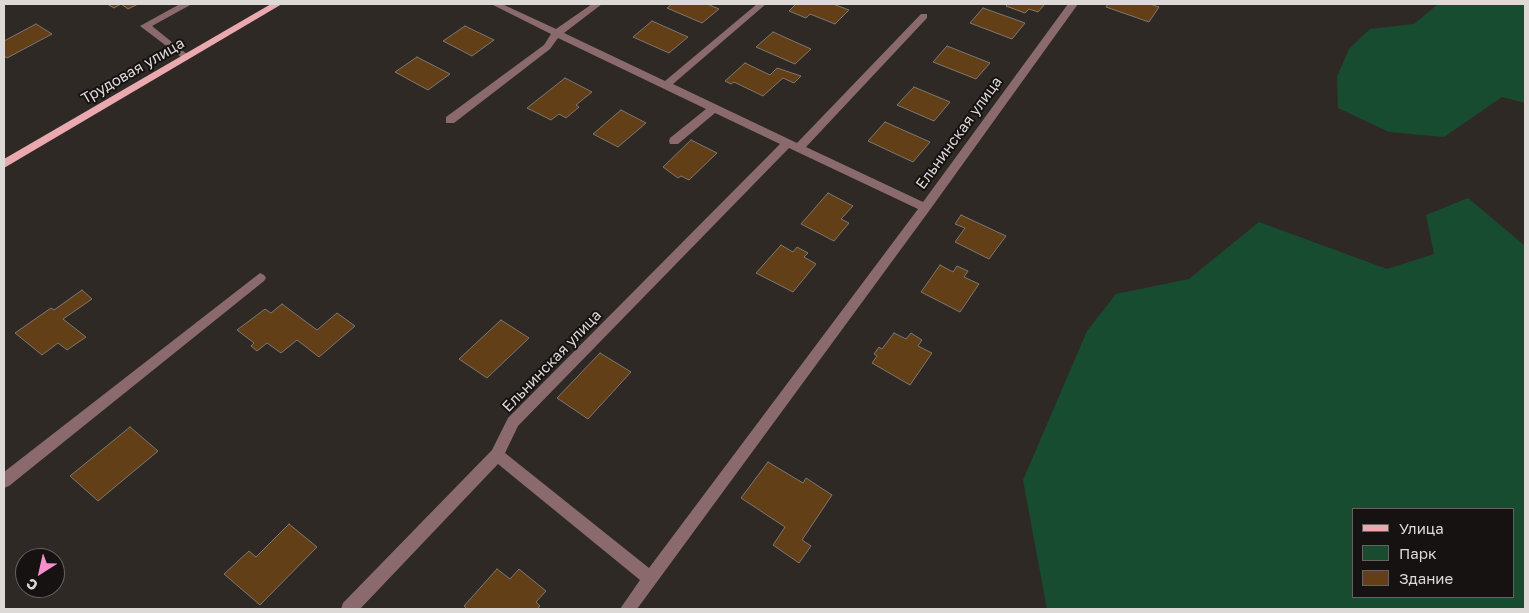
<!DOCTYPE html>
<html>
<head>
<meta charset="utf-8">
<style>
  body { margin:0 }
  #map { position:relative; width:1529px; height:613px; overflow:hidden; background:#2f2926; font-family:"Golos Text",sans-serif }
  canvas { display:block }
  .frame { position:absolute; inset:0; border:5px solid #ddd9d7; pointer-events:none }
  .legend { position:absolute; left:1352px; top:508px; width:162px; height:90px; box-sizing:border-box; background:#151211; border:1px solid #656260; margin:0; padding:6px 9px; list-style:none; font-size:15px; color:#ddd9d7 }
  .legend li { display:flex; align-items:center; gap:10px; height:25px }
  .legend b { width:25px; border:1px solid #656260 }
  .north { position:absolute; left:15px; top:548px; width:50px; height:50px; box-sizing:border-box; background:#151211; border:1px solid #656260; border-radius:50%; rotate:215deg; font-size:14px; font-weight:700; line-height:20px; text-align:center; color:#ddd9d7 }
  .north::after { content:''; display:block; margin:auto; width:18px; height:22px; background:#f98fca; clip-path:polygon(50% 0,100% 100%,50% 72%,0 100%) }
</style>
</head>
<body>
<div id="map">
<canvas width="1529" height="613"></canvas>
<div class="frame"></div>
<ul class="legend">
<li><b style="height:6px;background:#eaa9af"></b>Улица</li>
<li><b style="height:14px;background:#174c30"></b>Парк</li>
<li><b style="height:14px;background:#623f17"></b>Здание</li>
</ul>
<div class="north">С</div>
</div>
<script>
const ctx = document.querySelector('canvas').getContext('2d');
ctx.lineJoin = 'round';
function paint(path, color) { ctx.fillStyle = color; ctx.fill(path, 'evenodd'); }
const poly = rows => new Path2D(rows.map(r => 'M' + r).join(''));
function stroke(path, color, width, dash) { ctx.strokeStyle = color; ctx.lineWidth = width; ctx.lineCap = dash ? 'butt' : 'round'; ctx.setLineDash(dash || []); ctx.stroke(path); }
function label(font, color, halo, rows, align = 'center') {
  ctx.font = font + ' "Golos Text",sans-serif'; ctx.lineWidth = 4; ctx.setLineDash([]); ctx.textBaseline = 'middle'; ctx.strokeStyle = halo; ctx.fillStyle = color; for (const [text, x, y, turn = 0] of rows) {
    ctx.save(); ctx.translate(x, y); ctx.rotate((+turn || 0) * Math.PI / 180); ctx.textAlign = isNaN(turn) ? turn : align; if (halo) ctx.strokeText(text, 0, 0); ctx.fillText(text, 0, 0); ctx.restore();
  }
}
paint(poly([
  [1438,4,1525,4,1525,103,1502,97,1444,137,1389,132,1338,108,1337,77,1349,49,1370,29,1414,24],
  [1468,198,1525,246,1525,609,1047,609,1023,480,1087,331,1116,294,1189,279,1259,222,1387,269,1434,254,1426,215],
  [1353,509,1513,509,1513,597,1353,597]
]), '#174c30');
const building = poly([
  [107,4,138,4,128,9,121,4,114,8,107,4],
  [672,4,707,4,719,9,702,23,667,8,672,4],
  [796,4,833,4,849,10,835,24,810,14,806,18,789,11,796,4],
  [1008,4,1045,4,1038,12,1029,9,1025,13,1006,6,1008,4],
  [1108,4,1150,4,1159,7,1149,22,1106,7,1108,4],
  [983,8,1025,23,1012,39,970,23,983,8],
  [652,21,688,37,669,53,633,37,652,21],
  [36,24,52,34,7,58,4,56,4,41,36,24],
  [465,26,494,40,472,56,443,41,465,26],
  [773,32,811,49,795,64,756,47,773,32],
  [947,46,990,63,976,79,933,62,947,46],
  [417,57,450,74,428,90,395,72,417,57],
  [745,63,770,75,777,68,801,76,794,83,783,78,763,96,734,82,731,84,725,81,745,63],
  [565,78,592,92,576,105,579,107,566,118,559,114,551,120,527,108,565,78],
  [914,87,950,102,934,121,897,105,914,87],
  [621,110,646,123,618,147,593,134,621,110],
  [885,122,930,142,913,162,868,141,885,122],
  [691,140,717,153,689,180,681,176,678,178,663,167,691,140],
  [828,193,853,206,841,219,849,223,834,241,801,224,828,193],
  [961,215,1006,236,989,259,955,242,965,228,955,224,961,215],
  [781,245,793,252,797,247,808,253,804,257,816,264,793,292,756,273,781,245],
  [940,265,953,272,957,266,968,271,964,277,979,284,960,312,921,292,940,265],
  [82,290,92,299,63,319,86,337,67,350,58,343,42,355,15,333,51,308,54,310,82,290],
  [282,304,317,330,337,313,355,326,319,357,297,340,281,353,267,343,257,351,251,346,254,343,237,330,265,309,271,313,282,304],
  [501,320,529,338,487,378,459,359,501,320],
  [894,333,906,339,911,333,922,340,918,346,932,353,910,385,872,363,877,356,874,354,879,347,882,349,894,333],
  [600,353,631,372,588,419,557,398,600,353],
  [130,427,158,451,98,501,70,476,130,427],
  [768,462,803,483,806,478,832,495,802,540,811,546,799,563,773,545,785,527,741,498,768,462],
  [289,524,317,547,260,605,224,574,249,551,256,557,289,524],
  [497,569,510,579,519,569,546,591,536,602,540,606,537,609,467,609,464,606,497,569]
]);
paint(building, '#623f17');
stroke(building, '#7d7772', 1);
paint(poly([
  [180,4,192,4,152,26,188,55,190,57,185,60,140,26,180,4],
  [491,4,502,4,556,29,592,4,602,4,564,33,665,81,757,4,766,4,673,84,797,143,921,14,927,14,927,18,806,147,923,202,1068,4,1078,4,929,211,637,609,620,609,640,580,498,464,360,609,341,609,343,603,492,450,508,418,780,144,715,113,678,144,670,144,669,141,670,138,706,109,558,38,550,49,454,123,446,123,446,117,544,45,551,34,491,4],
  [789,148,918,209,649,568,505,453,518,426,789,148],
  [260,273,264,275,266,278,264,281,9,486,4,488,4,472,260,273]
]), '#8a6a6d');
paint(poly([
  [271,4,282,4,4,168,4,159,271,4]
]), '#eaa9af');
label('15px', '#ddd9d7', '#151211', [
  ["Трудовая улица",133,71,-30],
  ["Ельнинская улица",959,133,-54],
  ["Ельнинская улица",552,361,-46]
]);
</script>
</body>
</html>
